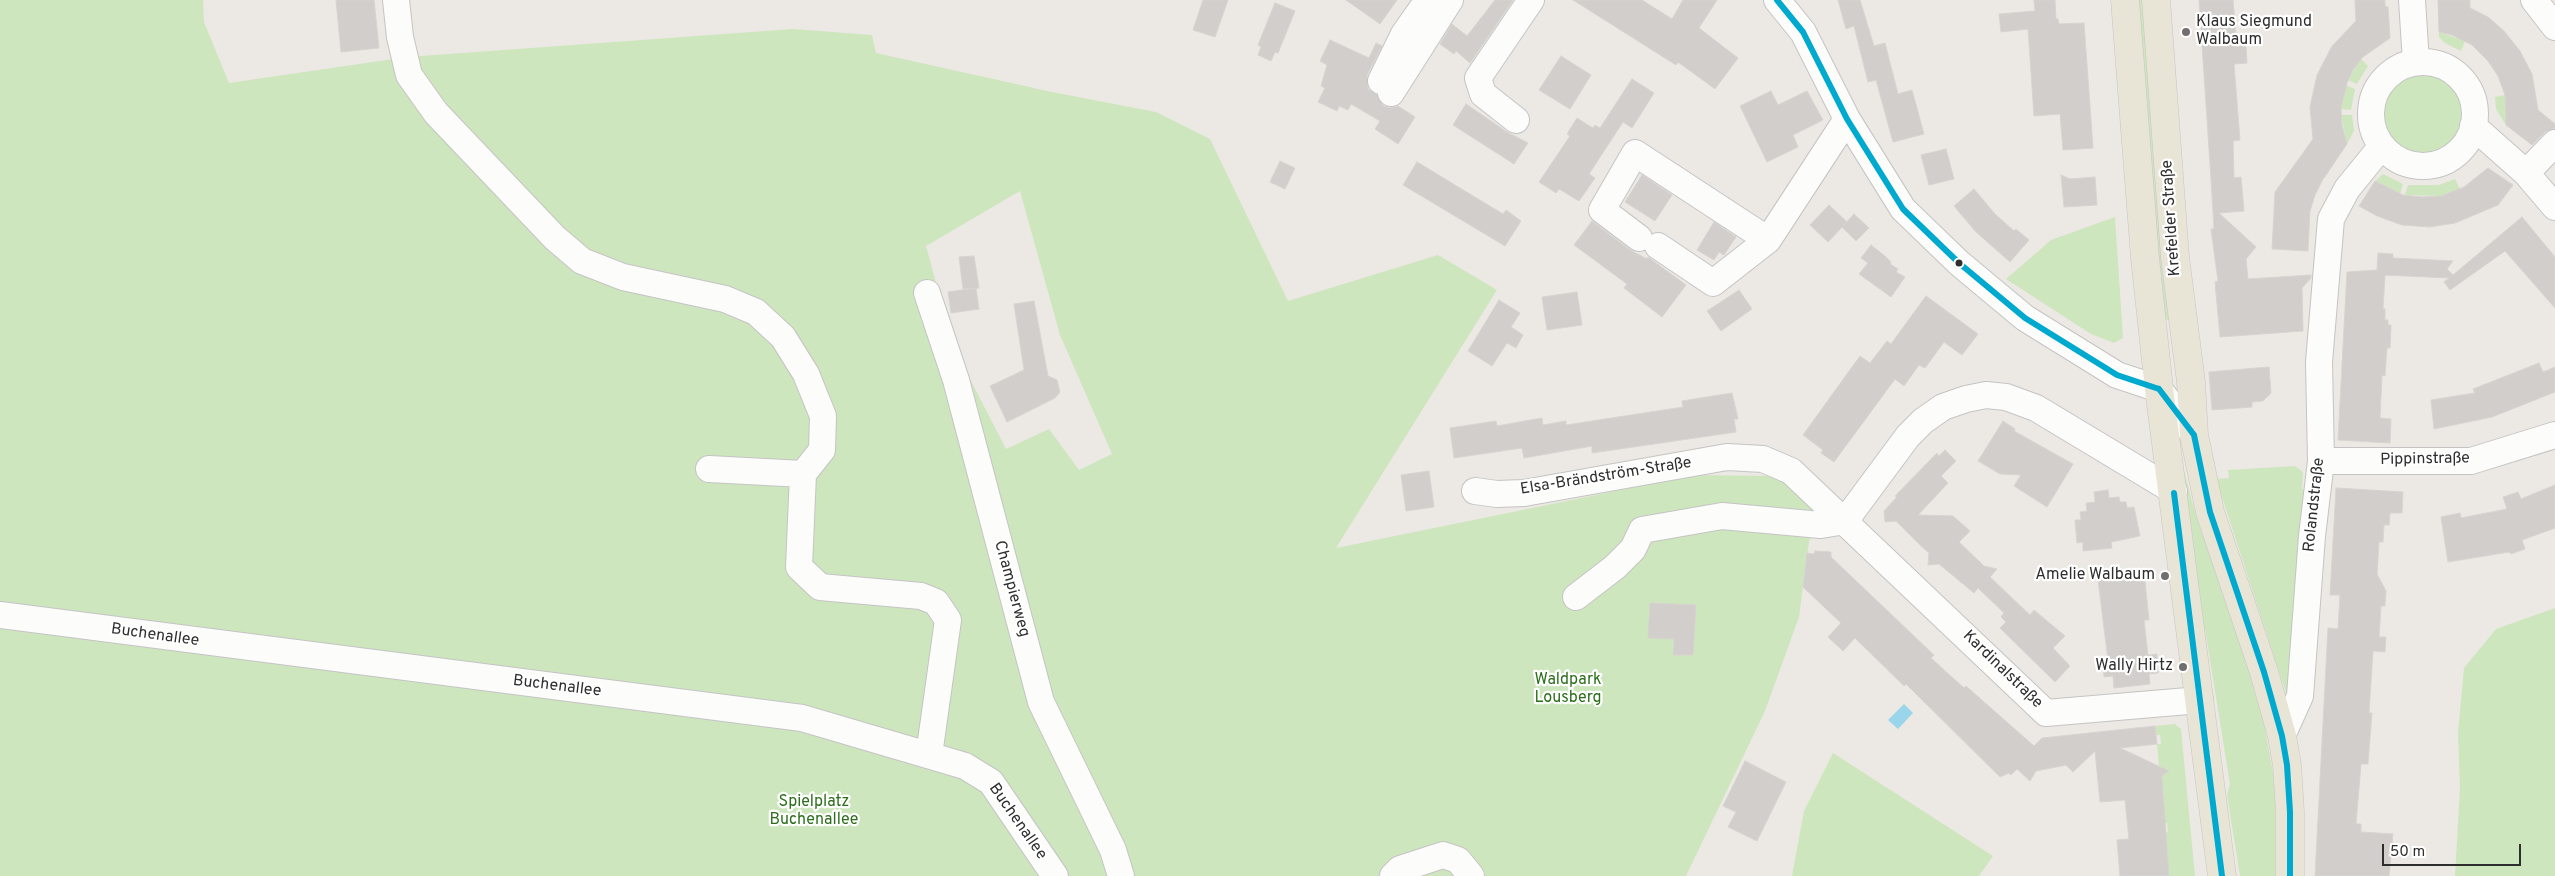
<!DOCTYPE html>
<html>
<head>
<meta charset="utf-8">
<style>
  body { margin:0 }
  #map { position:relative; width:2555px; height:876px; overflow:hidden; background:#ece8e4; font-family:Overpass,sans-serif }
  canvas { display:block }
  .scale { position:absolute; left:2382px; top:844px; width:139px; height:22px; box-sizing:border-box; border:2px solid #2e2e2e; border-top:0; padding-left:6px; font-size:15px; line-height:18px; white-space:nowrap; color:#2e2e2e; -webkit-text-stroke:4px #fff; paint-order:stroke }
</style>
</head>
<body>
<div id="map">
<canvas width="2555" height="876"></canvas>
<div class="scale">50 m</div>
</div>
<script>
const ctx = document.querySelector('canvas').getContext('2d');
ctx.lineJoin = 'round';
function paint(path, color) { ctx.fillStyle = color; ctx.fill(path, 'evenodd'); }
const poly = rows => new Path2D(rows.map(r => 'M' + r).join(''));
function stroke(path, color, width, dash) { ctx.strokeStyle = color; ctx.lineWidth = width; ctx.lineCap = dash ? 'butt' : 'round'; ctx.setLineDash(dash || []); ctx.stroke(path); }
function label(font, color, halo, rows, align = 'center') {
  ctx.font = font + ' Overpass,sans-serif'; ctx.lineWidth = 4.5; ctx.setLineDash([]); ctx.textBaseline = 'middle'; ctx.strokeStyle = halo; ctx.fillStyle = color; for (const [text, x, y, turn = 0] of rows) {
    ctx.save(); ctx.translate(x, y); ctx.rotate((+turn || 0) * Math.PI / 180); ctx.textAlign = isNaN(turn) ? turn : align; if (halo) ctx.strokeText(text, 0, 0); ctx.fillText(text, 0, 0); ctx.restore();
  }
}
paint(poly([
  [0,0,203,0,204,22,229,83,407,57,793,29,872,35,876,53,1052,92,1156,112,1210,139,1288,301,1438,255,1497,290,1336,548,1694,475,1776,476,1823,511,1809,541,1799,617,1765,711,1686,876,0,876],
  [1020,191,1060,335,1112,454,1079,470,1049,429,1006,449,954,348,926,246],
  [2134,0,2147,0,2170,320,2161,320],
  [2439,32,2465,41,2461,51,2445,43,2439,37],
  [2361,59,2368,66,2357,84,2348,80],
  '2378 113a44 44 0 1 1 88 0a44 44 0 1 1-88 0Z',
  [2346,85,2355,89,2351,110,2341,109],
  [2505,95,2506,108,2506,125,2496,109,2495,97],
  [2341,115,2352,115,2354,131,2347,144],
  [2383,174,2403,184,2400,194,2375,181],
  [2455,179,2460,189,2441,196,2405,195,2408,185,2439,185],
  [2115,217,2123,338,2114,343,2091,334,2006,279,2051,240],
  [2182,463,2196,516,2244,654,2264,723,2278,800,2280,876,2240,876,2227,795,2230,784,2205,629,2200,626],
  [2295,466,2303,472,2302,489,2309,491,2290,695,2286,693,2216,479,2229,478,2228,470],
  [2555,608,2555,876,2455,876,2460,789,2458,733,2464,668,2496,629],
  [2175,724,2181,729,2195,876,2169,876,2165,835,2168,831,2167,823,2164,823,2164,791,2161,791,2163,768,2159,766,2157,744,2161,744,2160,735,2156,735,2155,726],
  [1833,753,1993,856,1979,876,1792,876,1804,811]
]), '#cee6be');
paint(poly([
  [1904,704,1913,713,1898,729,1888,720]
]), '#99d6ec');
const building = poly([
  [336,0,374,0,379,48,341,52,336,0],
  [1203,0,1228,0,1215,37,1193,30,1203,0],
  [1346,0,1397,0,1380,24,1346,0],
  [1495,0,1513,0,1470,63,1456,51,1454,54,1440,44,1452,24,1467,36,1495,0],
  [1573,0,1642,0,1672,19,1683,0,1717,0,1699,28,1738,58,1715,89,1678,62,1676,65,1573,0],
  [1838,0,1860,0,1874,46,1885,43,1898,94,1912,90,1924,134,1893,142,1876,80,1868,82,1854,26,1846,29,1838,0],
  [2034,0,2055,0,2056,19,2058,19,2059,24,2084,23,2093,148,2063,150,2060,114,2034,116,2028,29,2001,32,1999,14,2035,11,2034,0],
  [2199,0,2233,0,2237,46,2246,46,2247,63,2234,64,2240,140,2233,141,2234,178,2241,177,2244,211,2219,213,2256,247,2246,259,2248,279,2311,275,2311,278,2302,288,2303,331,2220,337,2215,282,2218,281,2211,229,2214,229,2211,179,2199,0],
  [2355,0,2385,0,2385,6,2388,7,2390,38,2363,57,2353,70,2347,83,2341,109,2342,125,2347,144,2322,181,2315,195,2310,211,2308,251,2272,249,2275,192,2313,139,2310,107,2317,75,2332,46,2356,21,2355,0],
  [2438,0,2470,0,2470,8,2488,17,2504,31,2520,51,2532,74,2538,110,2555,124,2555,128,2545,132,2532,145,2506,125,2505,95,2498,76,2488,61,2472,45,2452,35,2439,32,2438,0],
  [1275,3,1295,11,1278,53,1275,52,1271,61,1258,55,1261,47,1258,45,1275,3],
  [1330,40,1369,58,1376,43,1382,46,1367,75,1368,89,1377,95,1383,106,1391,108,1398,106,1415,117,1398,144,1375,129,1380,121,1351,104,1348,110,1339,106,1337,111,1318,102,1325,88,1321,86,1327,65,1320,61,1330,40],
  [1561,56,1591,75,1570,109,1539,90,1561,56],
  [1632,79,1654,93,1632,128,1623,122,1589,174,1595,178,1579,201,1559,189,1556,193,1539,182,1570,136,1567,134,1577,118,1593,128,1595,125,1600,128,1632,79],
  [1771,91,1778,105,1807,91,1823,120,1793,135,1798,147,1767,162,1740,106,1771,91],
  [1466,104,1507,132,1528,143,1514,164,1453,125,1466,104],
  [1946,149,1954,179,1929,185,1921,155,1946,149],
  [1280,161,1295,168,1285,189,1270,182,1280,161],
  [1417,162,1503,214,1506,210,1521,221,1505,246,1403,185,1417,162],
  [2488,168,2513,185,2498,205,2455,223,2430,227,2402,225,2377,216,2359,206,2375,181,2403,195,2423,197,2441,196,2464,187,2488,168],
  [1642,175,1672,195,1655,221,1625,202,1642,175],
  [2061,175,2070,179,2095,177,2097,205,2064,207,2061,175],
  [1974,189,1995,214,2014,231,2016,229,2029,240,2010,262,1976,232,1954,206,1974,189],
  [1829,205,1847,222,1828,242,1810,225,1829,205],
  [1854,214,1869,228,1856,241,1842,227,1854,214],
  [2522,217,2555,257,2555,308,2505,251,2450,290,2444,282,2449,278,2385,275,2383,309,2385,309,2385,320,2388,320,2388,325,2391,325,2390,348,2387,348,2385,376,2382,375,2380,418,2391,419,2390,443,2338,440,2347,272,2377,270,2378,253,2393,254,2393,258,2453,261,2447,269,2453,275,2522,217],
  [1592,221,1630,250,1647,259,1648,257,1686,285,1662,317,1624,288,1627,284,1574,245,1592,221],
  [1714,222,1736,237,1724,255,1719,252,1714,260,1697,250,1714,222],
  [1871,245,1885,256,1891,262,1890,264,1898,269,1896,272,1905,277,1891,297,1859,274,1868,263,1861,258,1871,245],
  [974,256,979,288,963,289,959,257,974,256],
  [976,288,979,309,951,313,948,292,976,288],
  [1739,290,1752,309,1721,331,1707,311,1739,290],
  [1577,292,1582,325,1547,330,1542,297,1577,292],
  [1926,296,1978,334,1962,355,1944,342,1925,368,1919,365,1904,386,1895,379,1834,462,1821,453,1823,450,1803,435,1860,356,1870,363,1887,341,1891,344,1926,296],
  [1499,300,1520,313,1511,327,1523,335,1516,348,1507,343,1492,366,1468,351,1499,300],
  [1034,301,1048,376,1057,380,1060,392,1055,398,1007,422,990,386,1024,370,1014,304,1034,301],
  [2539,363,2543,372,2555,367,2555,392,2492,417,2434,429,2431,400,2475,393,2473,389,2539,363],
  [2269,367,2271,393,2263,401,2252,402,2252,407,2212,410,2209,372,2269,367],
  [1732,393,1738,419,1734,419,1736,432,1592,453,1592,446,1524,458,1522,448,1454,458,1450,428,1496,421,1497,426,1542,418,1543,425,1566,421,1566,425,1683,407,1682,401,1732,393],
  [2003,421,2015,429,2014,431,2073,464,2047,507,2014,486,2021,475,2000,474,1978,461,2003,421],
  [1945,450,1956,461,1941,476,1948,483,1918,515,1953,516,1970,531,1959,542,1984,566,1997,569,1990,577,2030,615,2034,610,2065,636,2053,648,2070,666,2055,682,2000,628,2006,622,2001,617,2004,613,1978,588,1974,593,1939,564,1928,565,1929,553,1920,545,1896,521,1885,522,1884,511,1897,497,1895,496,1937,453,1939,456,1945,450],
  [1429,471,1434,507,1406,511,1401,475,1429,471],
  [2555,485,2555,528,2522,540,2525,549,2511,554,2509,552,2448,562,2441,517,2460,513,2461,518,2507,509,2503,497,2518,492,2521,499,2555,485],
  [2336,488,2403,492,2402,513,2390,513,2389,525,2384,525,2383,542,2379,542,2377,574,2386,591,2385,606,2381,606,2379,637,2386,637,2385,652,2373,651,2369,713,2372,713,2368,764,2361,764,2356,824,2361,824,2361,832,2393,834,2389,876,2315,876,2328,628,2338,629,2340,595,2330,595,2336,488],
  [2108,490,2109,498,2119,497,2120,502,2126,502,2127,508,2134,507,2140,536,2111,542,2112,548,2083,551,2083,542,2077,543,2075,520,2081,520,2080,512,2087,511,2086,503,2095,502,2094,492,2108,490],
  [1815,551,1831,552,1831,557,1934,655,1931,658,1964,688,1966,686,2034,746,2042,738,2155,726,2157,744,2120,748,2169,771,2162,776,2169,876,2120,876,2117,840,2129,839,2125,800,2100,802,2095,751,2073,772,2066,765,2036,771,2030,781,2017,769,2011,775,2009,773,2000,777,1906,684,1904,686,1855,638,1843,651,1828,637,1841,623,1803,587,1807,553,1814,554,1815,551],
  [2144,572,2149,620,2144,620,2148,655,2157,654,2158,673,2149,674,2150,684,2114,688,2113,676,2104,677,2103,661,2108,660,2098,580,2112,579,2116,575,2144,572],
  [1650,603,1696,605,1693,655,1673,655,1674,639,1648,638,1650,603],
  [1745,761,1786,782,1757,841,1728,827,1736,812,1723,806,1745,761]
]);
paint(building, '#d1cecb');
stroke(building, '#d7d4d0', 1);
const minor = poly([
  [396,0,400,37,409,75,436,113,555,238,582,261,623,277,725,299,756,312,783,337,806,374,823,416,822,450,803,474,799,567,820,587,921,596,936,602,948,620,929,755],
  [1777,0,1803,32,1847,119,1903,209,1959,263,2025,318,2117,375,2159,389,2194,435],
  [2412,0,2416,62],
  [2534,0,2555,27],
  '2371 114a52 52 0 1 1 104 0a52 52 0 1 1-104 0Z',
  [1381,81,1404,34,1428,0],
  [1391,93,1450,0],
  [1516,120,1483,94,1478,78,1531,0],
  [2473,126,2526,173,2555,207],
  [2526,173,2555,143],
  [1639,238,1602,210,1635,153,1768,240],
  [1658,246,1713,283,1768,240,1847,119],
  [927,293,956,380,1041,702,1113,850,1121,876],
  [2321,461,2471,461,2555,435],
  [709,469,803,474],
  [1475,491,1497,494,1524,493,1727,457,1763,459,1791,471,2046,713,2200,700],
  [1845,521,1908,436,1923,421,1943,407,1966,399,1986,395,2006,397,2036,408,2174,491],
  [1576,597,1615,567,1633,549,1642,530,1722,516,1821,525,1845,521],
  [0,615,802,718,965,766,991,782,1055,876],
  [2282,736,2300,696,2312,536,2321,461,2319,362,2331,219,2347,189,2381,147],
  [1393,876,1400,869,1443,855,1458,860,1471,876]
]);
const major = poly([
  [2125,0,2145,258,2159,389,2222,876],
  [2156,0,2175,257,2191,382,2194,435,2210,512,2264,672,2282,736,2287,765,2290,812,2290,876]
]);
stroke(minor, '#c5c4c5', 28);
stroke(major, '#c6c5c4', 29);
stroke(minor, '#fcfcfb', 26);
stroke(major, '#e8e4d6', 28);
stroke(poly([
  [1777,0,1803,32,1847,119,1903,209,1959,263,2025,318,2117,375,2159,389],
  [2159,389,2194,435,2210,512,2264,672,2282,736,2287,765,2290,812,2290,876],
  [2174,493,2222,876]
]), '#00a9ce', 6);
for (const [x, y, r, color] of [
  [2186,32,5,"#706f6e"],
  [1959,263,4.5,"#2e2e2e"],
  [2165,576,5,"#706f6e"],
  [2183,667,5,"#706f6e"]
]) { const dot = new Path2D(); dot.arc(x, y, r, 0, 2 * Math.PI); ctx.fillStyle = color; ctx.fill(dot); stroke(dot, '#fff', 2); }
label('16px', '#2e2e2e', '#fff', [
  ["Klaus Siegmund",2196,23,"left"],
  ["Walbaum",2196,41,"left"],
  ["Amelie Walbaum",2155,576],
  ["Wally Hirtz",2173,667]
], 'right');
label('16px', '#2e2e2e', '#fff', [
  ["Krefelder Straße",2172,218,-94],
  ["Pippinstraße",2425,460,-1],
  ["Elsa-Brändström-Straße",1606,477,-9],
  ["Rolandstraße",2315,505,-84],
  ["Champierweg",1011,589,75],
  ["Buchenallee",155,636,8],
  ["Kardinalstraße",2002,670,44],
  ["Buchenallee",557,687,7],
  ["Buchenallee",1017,822,55]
]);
label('16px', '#2c6e1b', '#fff', [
  ["Waldpark",1568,681],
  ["Lousberg",1568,699],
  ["Spielplatz",814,803],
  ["Buchenallee",814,821]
]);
</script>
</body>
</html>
